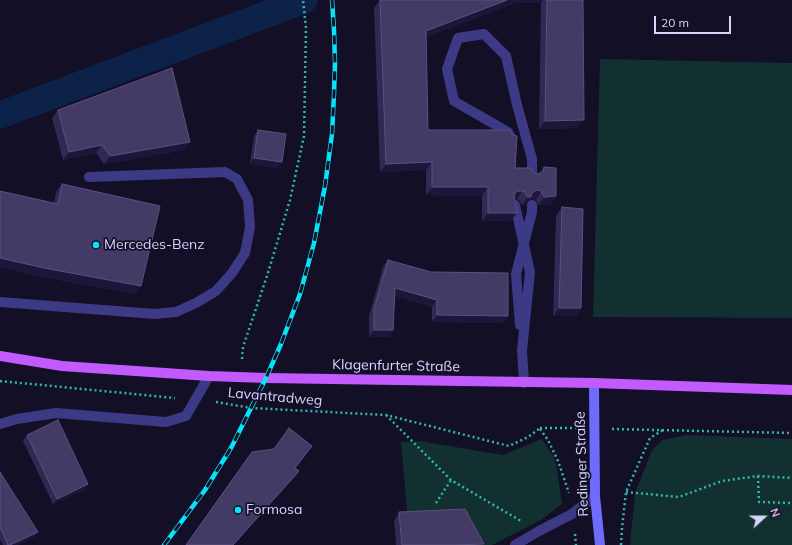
<!DOCTYPE html>
<html>
<head>
<meta charset="utf-8">
<style>
  body { margin:0 }
  #map { position:relative; width:792px; height:545px; overflow:hidden; background:#130f26; font-family:Mulish,sans-serif }
  canvas { display:block }
  .north { position:absolute; left:744px; top:497px; width:40px; height:40px; -webkit-text-stroke:3px #130f26; paint-order:stroke; rotate:69deg; font-size:11px; font-weight:700; line-height:16px; text-align:center; color:#d9d4ff }
  .north::after { content:''; display:block; margin:auto; width:14px; height:18px; background:#d9d4ff; clip-path:polygon(50% 0,100% 100%,50% 72%,0 100%) }
  .scale { position:absolute; left:654px; top:16px; width:77px; height:18px; box-sizing:border-box; border:2px solid #d9d4ff; border-top:0; padding-left:5px; font-size:12px; line-height:14px; white-space:nowrap; color:#d9d4ff; -webkit-text-stroke:3px #130f26; paint-order:stroke }
</style>
</head>
<body>
<div id="map">
<canvas width="792" height="545"></canvas>
<div class="north">N</div>
<div class="scale">20 m</div>
</div>
<script>
const ctx = document.querySelector('canvas').getContext('2d');
ctx.lineJoin = 'round';
function paint(path, color) { ctx.fillStyle = color; ctx.fill(path, 'evenodd'); }
const poly = rows => new Path2D(rows.map(r => 'M' + r).join(''));
function stroke(path, color, width, dash) { ctx.strokeStyle = color; ctx.lineWidth = width; ctx.lineCap = dash ? 'butt' : 'round'; ctx.setLineDash(dash || []); ctx.stroke(path); }
function label(font, color, halo, rows, align = 'center') {
  ctx.font = font + ' Mulish,sans-serif'; ctx.lineWidth = 3.5; ctx.setLineDash([]); ctx.textBaseline = 'middle'; ctx.strokeStyle = halo; ctx.fillStyle = color; for (const [text, x, y, turn = 0] of rows) {
    ctx.save(); ctx.translate(x, y); ctx.rotate((+turn || 0) * Math.PI / 180); ctx.textAlign = isNaN(turn) ? turn : align; if (halo) ctx.strokeText(text, 0, 0); ctx.fillText(text, 0, 0); ctx.restore();
  }
}
paint(poly([
  [600,59,792,63,792,318,593,317],
  [687,435,792,439,792,545,630,545,635,493,652,450,663,440],
  [542,439,552,454,556,464,562,504,541,520,492,545,475,545,408,519,401,442,420,441,503,455]
]), '#12302f');
stroke(poly([
  [0,115,304,0]
]), '#0c2248', 27);
stroke(poly([
  [242,359,243,347,267,276,290,200,304,136,306,28,303,0],
  [0,381,175,398],
  [216,402,251,408,386,415,509,446,528,437,540,428],
  [386,415,451,480,521,521],
  [540,428,577,428],
  [540,429,548,440,558,461,569,493],
  [612,429,792,433],
  [758,476,759,502,792,503],
  [626,492,679,497,722,481,758,476,792,478],
  [436,503,451,480],
  [575,534,576,545],
  [621,545,622,528,626,492,650,438,663,430]
]), '#2fb8b0', 2.5, [2, 3]);
stroke(poly([
  [511,138,508,132,454,101,447,69,458,38,484,34,506,56,517,105,532,159,532,176],
  [515,205,530,272,522,350,524,383],
  [0,302,155,314,176,312,196,303,216,291,232,273,245,253,250,227,248,200,237,179,225,172,89,177],
  [520,325,516,274,532,212,532,205]
]), '#3d3a85', 10);
stroke(poly([
  [0,424,17,419,56,413,166,422,186,416,209,376],
  [515,545,539,531,572,514,595,496]
]), '#3d3a85', 10);
stroke(poly([
  [594,383,595,496,600,545]
]), '#6f6bff', 10);
stroke(poly([
  [0,356,62,366,209,376,266,378,594,383,792,390]
]), '#c25bff', 10);
const rail = poly([
  [164,545,205,490,231,448,266,378,281,344,300,294,314,243,325,186,332,134,334,94,335,63,334,30,332,0]
]);
stroke(rail, '#00e5ff', 4.5);
stroke(rail, '#130f26', 3, [9]);
paint(poly([
  [380,0,583,0,578,128,539,129,541,3,515,3,426,37,428,130,515,168,532,171,534,173,538,174,540,173,544,167,556,196,550,205,538,205,536,200,532,199,529,200,526,205,522,205,519,200,517,199,515,199,517,213,511,221,482,221,482,196,426,195,426,170,380,172,374,8],
  [58,110,184,150,104,164,96,153,63,160,52,118],
  [258,130,278,168,250,164,254,136],
  [62,184,141,286,135,294,38,276,0,267,0,191,54,203,56,192],
  [562,207,581,308,576,316,553,316,556,216],
  [388,260,508,316,503,323,432,322,432,307,395,296,393,330,389,337,369,337,369,316,383,267],
  [27,435,84,490,53,504,23,441],
  [0,472,34,537,17,545,3,545,0,540],
  [399,512,484,544,483,545,396,545,394,521]
]), '#312854');
paint(poly([
  [507,0,543,0,541,3,515,3,421,39,426,31],
  [584,120,578,128,539,129,545,121],
  [190,142,184,150,104,164,110,156],
  [102,145,96,153,63,160,69,152],
  [254,158,282,162,278,168,250,164],
  [432,162,426,170,380,172,386,164],
  [432,187,488,187,482,196,426,195],
  [537,190,541,191,536,200,532,199,529,200,526,205,522,205,527,197],
  [519,191,522,191,517,199,513,199,516,192],
  [556,196,550,205,538,205,544,197],
  [488,213,517,213,511,221,482,221],
  [0,258,141,286,135,294,38,276,0,267],
  [395,288,437,300,432,307,390,295],
  [559,308,581,308,576,316,553,316],
  [437,315,508,316,503,323,432,322],
  [374,330,393,330,389,337,369,337],
  [299,471,297,475,234,545,233,545],
  [88,484,84,490,53,504,57,499],
  [38,532,34,537,17,545,10,545],
  [484,544,483,545,453,545]
]), '#1d163a');
const building = poly([
  [380,0,507,0,426,31,428,130,509,130,513,135,517,136,515,168,531,168,532,171,534,173,538,174,543,171,544,167,556,168,556,196,544,197,541,191,537,190,532,193,531,197,527,197,525,192,522,191,519,191,516,192,514,195,517,213,488,213,488,187,432,187,432,162,386,164,380,0],
  [547,0,583,0,584,120,545,121,547,0],
  [172,68,190,142,110,156,102,145,69,152,58,110,172,68],
  [258,130,286,134,282,162,254,158,258,130],
  [62,184,160,206,141,286,44,268,0,258,0,191,58,204,62,184],
  [562,207,583,209,581,308,559,308,562,207],
  [388,260,431,272,508,273,508,316,437,315,437,300,395,288,393,330,374,330,374,309,388,260],
  [58,420,88,484,57,499,27,435,58,420],
  [289,428,312,446,295,468,299,471,233,545,186,545,252,452,274,449,289,428],
  [0,472,38,532,10,545,8,545,0,527,0,472],
  [465,509,484,544,453,545,402,545,399,512,465,509]
]);
paint(building, '#433a66');
stroke(building, '#5a527e', 1);
for (const [x, y, r, color] of [
  [96,245,4,"#00e5ff"],
  [238,510,4,"#00e5ff"]
]) { const dot = new Path2D(); dot.arc(x, y, r, 0, 2 * Math.PI); ctx.fillStyle = color; ctx.fill(dot); stroke(dot, '#130f26', 1.5); }
label('14px', '#d9d4ff', '#130f26', [
  ["Mercedes-Benz",104,245],
  ["Formosa",246,510]
], 'left');
label('14px', '#d9d4ff', '#130f26', [
  ["Klagenfurter Straße",396,366,1],
  ["Lavantradweg",275,397,5],
  ["Redinger Straße",582,464,-92]
]);
</script>
</body>
</html>
